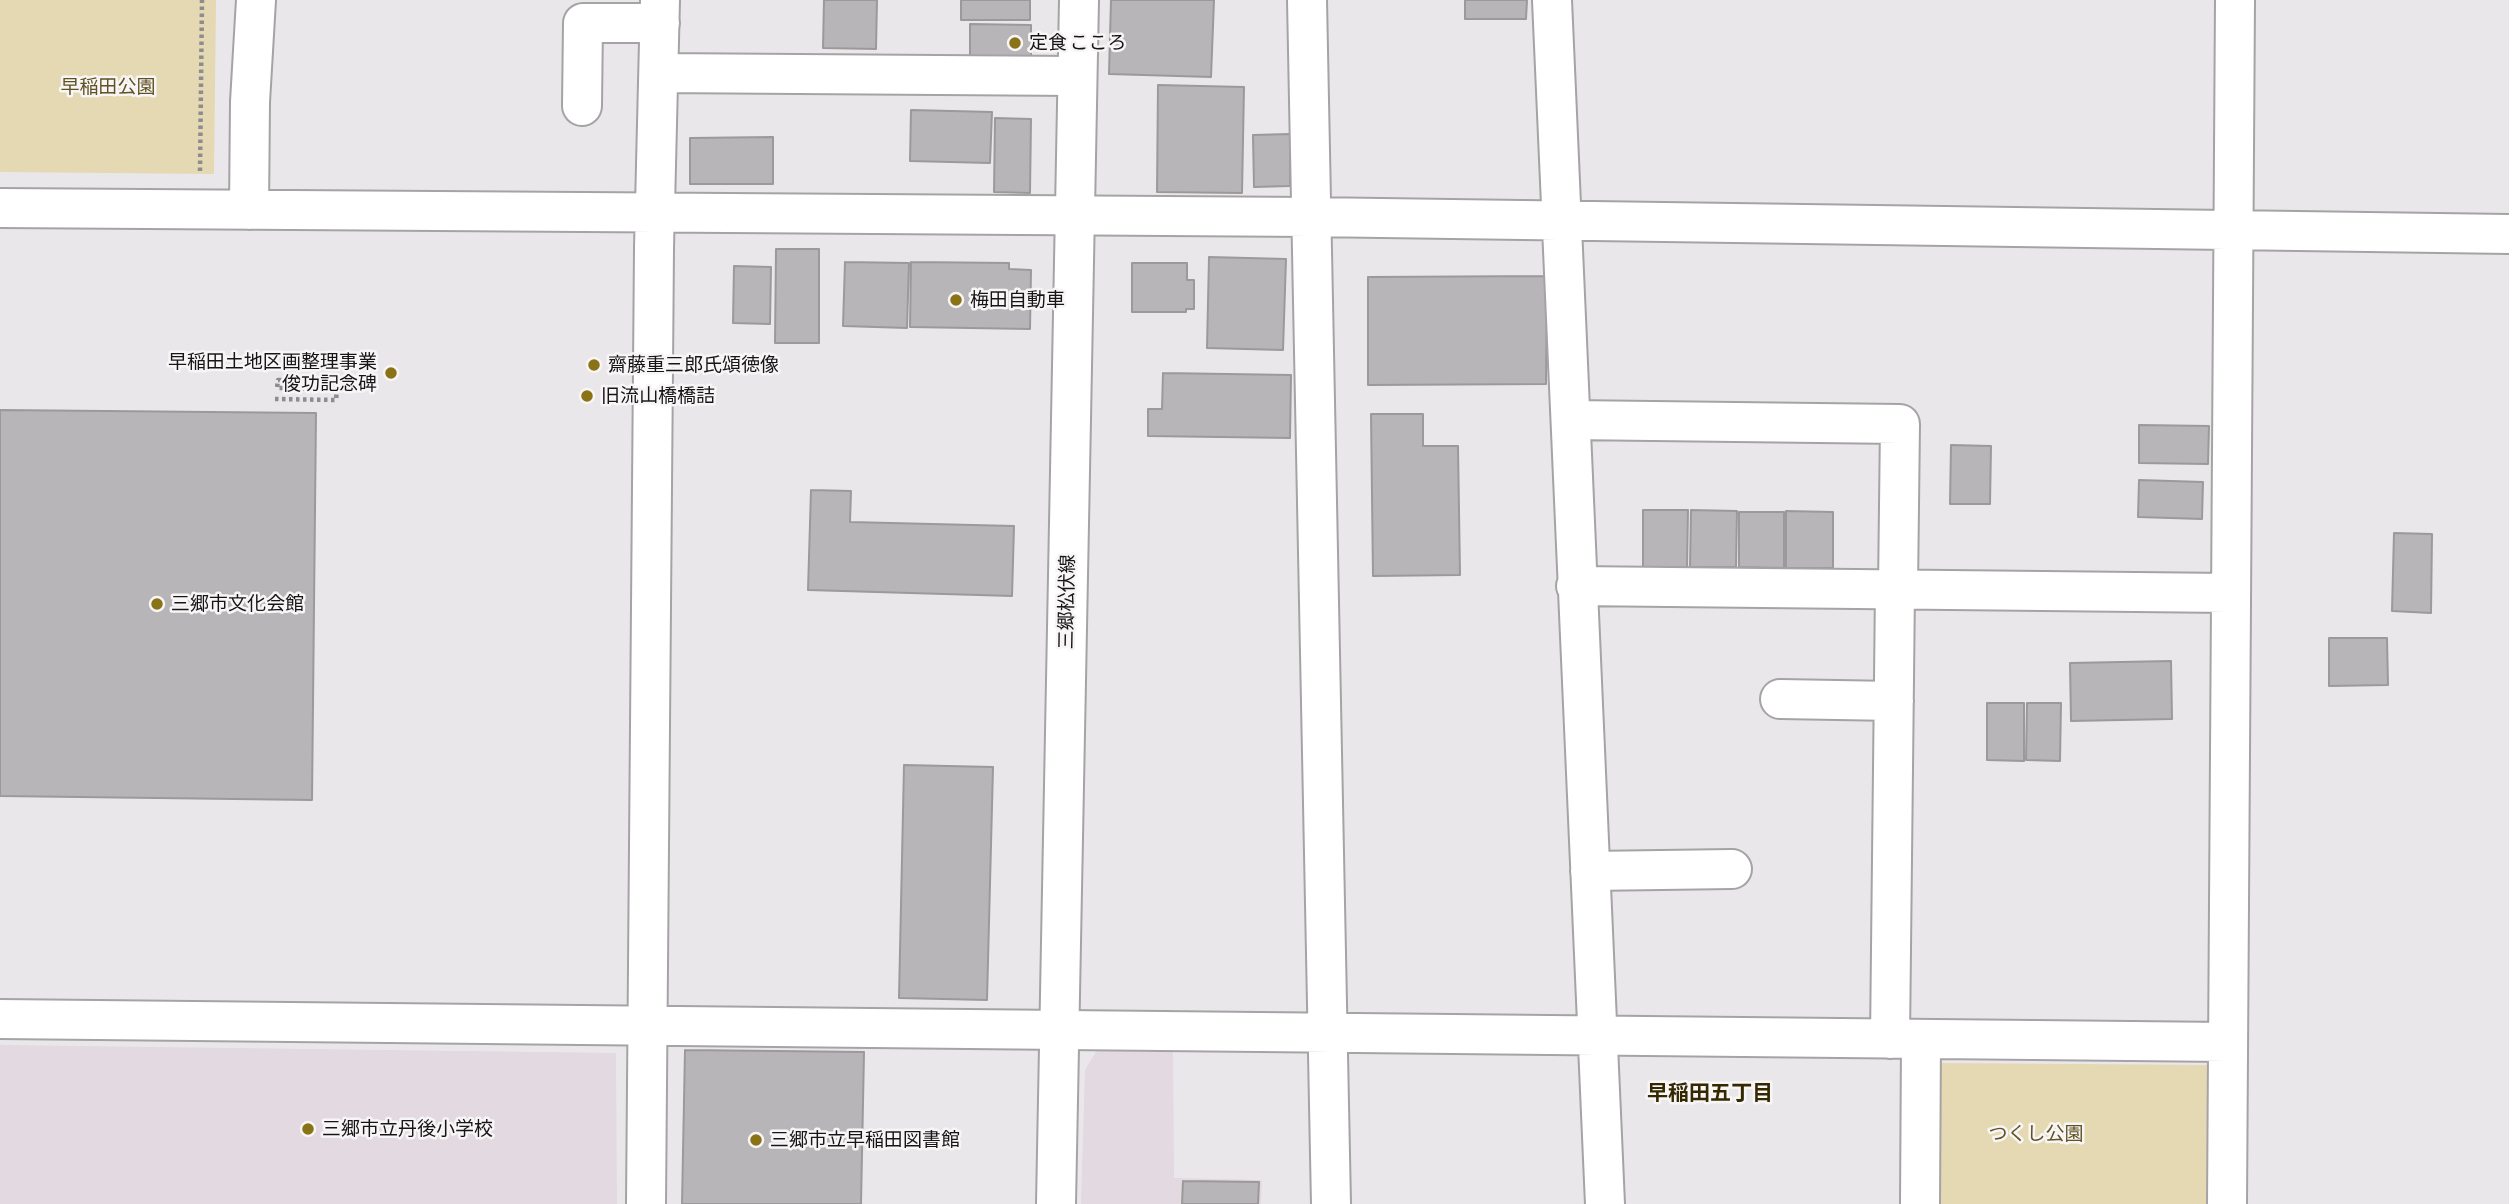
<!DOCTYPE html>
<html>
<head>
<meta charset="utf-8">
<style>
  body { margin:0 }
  canvas { display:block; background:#eae7ea }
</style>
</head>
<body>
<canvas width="2509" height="1204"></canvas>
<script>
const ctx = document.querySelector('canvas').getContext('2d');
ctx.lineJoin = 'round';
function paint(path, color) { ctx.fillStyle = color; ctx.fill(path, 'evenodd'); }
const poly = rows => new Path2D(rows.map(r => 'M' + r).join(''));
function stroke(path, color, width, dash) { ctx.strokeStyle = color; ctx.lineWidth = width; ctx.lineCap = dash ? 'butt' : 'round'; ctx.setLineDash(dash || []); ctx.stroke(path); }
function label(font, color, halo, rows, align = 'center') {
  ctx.font = font + ' "Asap Condensed","Noto Sans JP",sans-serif'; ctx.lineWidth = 5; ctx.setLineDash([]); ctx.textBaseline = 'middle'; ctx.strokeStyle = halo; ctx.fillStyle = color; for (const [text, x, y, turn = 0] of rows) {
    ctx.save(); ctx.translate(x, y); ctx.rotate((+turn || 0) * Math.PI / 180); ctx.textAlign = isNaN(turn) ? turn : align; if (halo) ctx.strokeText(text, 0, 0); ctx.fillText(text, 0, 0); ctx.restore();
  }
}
paint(poly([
  [0,1045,616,1053,617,1204,0,1204],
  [1097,1050,1173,1052,1174,1178,1262,1180,1261,1204,1081,1204,1085,1070]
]), '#e2d9e1');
paint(poly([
  [0,0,216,0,214,174,0,172],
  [1937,1063,2210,1065,2209,1204,1936,1204]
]), '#e4d9b2');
const building = poly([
  [824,0,877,0,876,49,823,48,824,0],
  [961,0,1030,0,1030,20,961,20,961,0],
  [1111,0,1214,0,1211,77,1109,74,1111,0],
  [1465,0,1527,0,1526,19,1465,19,1465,0],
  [970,24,1031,25,1031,60,970,59,970,24],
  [1158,85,1244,87,1242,193,1157,192,1158,85],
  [911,110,992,112,990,163,910,161,911,110],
  [995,118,1031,119,1030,193,994,192,995,118],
  [1290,134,1290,186,1254,187,1253,135,1290,134],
  [773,137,773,184,690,184,690,138,773,137],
  [776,249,819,249,819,343,775,343,776,249],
  [1209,257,1286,259,1283,350,1207,348,1209,257],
  [845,262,909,263,907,328,843,326,845,262],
  [911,262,1009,263,1009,269,1031,270,1030,329,910,327,911,262],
  [1132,263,1187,263,1187,280,1194,280,1194,309,1186,309,1186,312,1132,312,1132,263],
  [734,266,771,267,770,324,733,323,734,266],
  [1547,276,1546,384,1368,385,1368,277,1547,276],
  [1163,373,1291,375,1290,438,1148,436,1148,409,1162,409,1163,373],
  [0,410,316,413,312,800,0,796,0,410],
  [1371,414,1423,414,1423,446,1458,446,1460,575,1373,576,1371,414],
  [2139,425,2209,426,2208,464,2139,463,2139,425],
  [1951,445,1991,446,1990,504,1950,504,1951,445],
  [2139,480,2203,482,2202,519,2138,517,2139,480],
  [811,490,851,491,850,522,1014,526,1012,596,808,590,811,490],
  [1643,510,1688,510,1687,567,1643,567,1643,510],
  [1691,510,1737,511,1736,567,1690,567,1691,510],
  [1786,511,1833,512,1833,568,1786,568,1786,511],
  [1739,512,1784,512,1784,568,1739,567,1739,512],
  [2394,533,2432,534,2431,613,2392,611,2394,533],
  [2329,638,2387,638,2388,685,2329,686,2329,638],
  [2171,661,2172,719,2071,721,2070,663,2171,661],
  [1987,703,2024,703,2024,761,1987,760,1987,703],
  [2027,703,2061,703,2060,761,2026,760,2027,703],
  [904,765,993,767,987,1000,899,998,904,765],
  [685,1050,864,1052,861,1204,682,1204,685,1050],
  [1183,1181,1259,1182,1258,1204,1182,1204,1183,1181]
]);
paint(building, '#b7b5b7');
stroke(building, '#9c999b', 2);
const minor = poly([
  [1307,0,1331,1204],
  [1552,0,1605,1204],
  [659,73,1077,76],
  [582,106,583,23,660,23],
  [0,208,1311,217,2509,234],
  [249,210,250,102,256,0],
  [1571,420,1900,424,1898,588],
  [1576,586,2229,593],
  [1780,699,1894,701],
  [1590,871,1732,869],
  [0,1019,2227,1042],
  [1890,1039,1895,588],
  [646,1204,654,248,660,0],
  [1920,1204,1921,1040],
  [2227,1204,2235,0]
]);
const major = poly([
  [1056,1204,1079,0]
]);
stroke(minor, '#a6a3a6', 42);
stroke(major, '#a6a3a6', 42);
stroke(poly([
  [200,171,202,0],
  [275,399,336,400,337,389,277,388,278,380,339,380]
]), '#8e8c8e', 4.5, [3.5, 3.5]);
stroke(minor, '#fff', 38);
stroke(major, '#fff', 38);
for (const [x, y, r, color] of [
  [1015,43,7,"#897316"],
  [956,300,7,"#897316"],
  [594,365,7,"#897316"],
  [391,373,7,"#897316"],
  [587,396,7,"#897316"],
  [157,604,7,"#897316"],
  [308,1129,7,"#897316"],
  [756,1140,7,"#897316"]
]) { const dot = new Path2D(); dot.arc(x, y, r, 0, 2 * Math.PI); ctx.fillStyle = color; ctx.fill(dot); stroke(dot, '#f8f5f7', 2.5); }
label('19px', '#171617', '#f8f5f7', [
  ["定食 こころ",1029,43],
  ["梅田自動車",970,300],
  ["早稲田土地区画整理事業",377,362,"right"],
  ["俊功記念碑",377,384,"right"],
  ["齋藤重三郎氏頌徳像",608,365],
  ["旧流山橋橋詰",601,396],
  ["三郷市文化会館",171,604],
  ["三郷市立丹後小学校",322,1129],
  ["三郷市立早稲田図書館",770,1140]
], 'left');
label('19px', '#5f5220', '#f8f5f7', [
  ["早稲田公園",108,87],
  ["つくし公園",2036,1134]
]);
label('19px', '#171617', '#f8f5f7', [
  ["三郷松伏線",1067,602,-89]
]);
label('bold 21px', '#332800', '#f8f5f7', [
  ["早稲田五丁目",1710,1093]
]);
</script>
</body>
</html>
